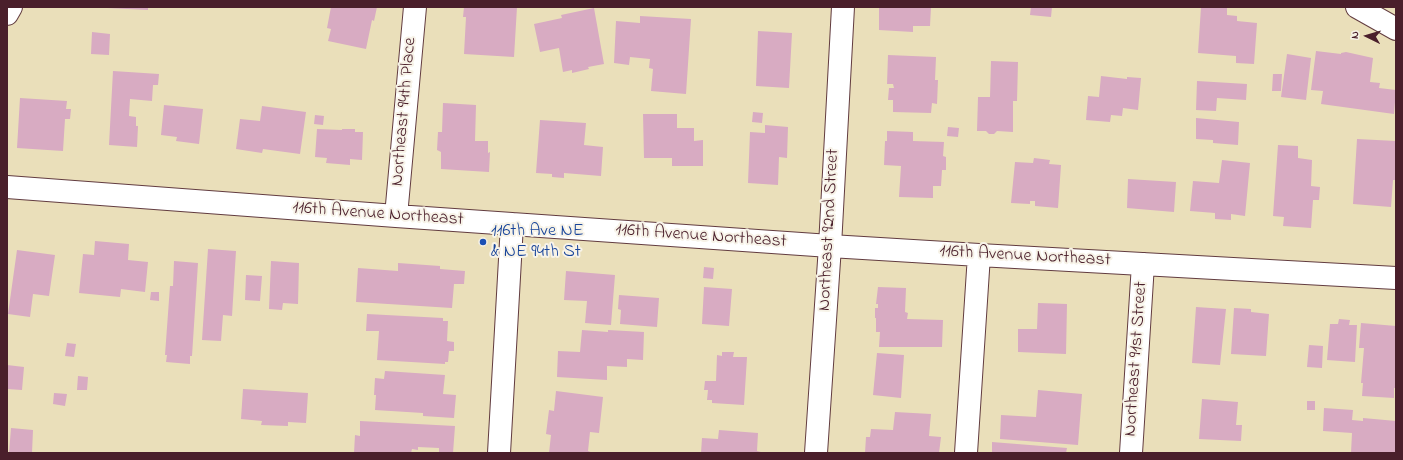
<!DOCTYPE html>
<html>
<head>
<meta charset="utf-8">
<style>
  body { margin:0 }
  #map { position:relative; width:1403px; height:460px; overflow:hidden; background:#eadfba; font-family:"Indie Flower",sans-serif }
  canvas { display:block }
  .frame { position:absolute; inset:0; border:8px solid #4a1f2b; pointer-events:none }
  .north { position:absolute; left:1347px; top:16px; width:40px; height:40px; -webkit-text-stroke:3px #f7f3e8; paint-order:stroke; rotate:275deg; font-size:11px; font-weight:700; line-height:16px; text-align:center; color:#4a1f2b }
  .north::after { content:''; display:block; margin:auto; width:14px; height:18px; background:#4a1f2b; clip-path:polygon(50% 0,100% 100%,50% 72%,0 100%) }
</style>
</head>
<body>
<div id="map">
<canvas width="1403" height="460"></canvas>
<div class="frame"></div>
<div class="north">N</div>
</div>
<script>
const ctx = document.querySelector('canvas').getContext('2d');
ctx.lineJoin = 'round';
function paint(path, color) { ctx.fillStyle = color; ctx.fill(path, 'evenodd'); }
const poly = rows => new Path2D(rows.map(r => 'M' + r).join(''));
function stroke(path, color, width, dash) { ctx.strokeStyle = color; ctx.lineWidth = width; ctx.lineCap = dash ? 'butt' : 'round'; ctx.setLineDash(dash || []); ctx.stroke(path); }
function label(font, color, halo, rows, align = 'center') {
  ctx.font = font + ' "Indie Flower",sans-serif'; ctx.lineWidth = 4; ctx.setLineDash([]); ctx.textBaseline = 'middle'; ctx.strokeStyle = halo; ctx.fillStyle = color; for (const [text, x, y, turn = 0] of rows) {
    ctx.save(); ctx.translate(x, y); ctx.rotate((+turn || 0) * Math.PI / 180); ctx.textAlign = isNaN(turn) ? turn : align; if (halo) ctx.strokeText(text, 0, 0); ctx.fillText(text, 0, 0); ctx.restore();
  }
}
paint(poly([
  [107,7,148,7,148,10,107,8],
  [331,7,377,7,374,21,372,20,366,49,328,41,331,29,327,28],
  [464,7,517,7,514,57,464,54,466,17,463,17],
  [879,7,931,7,930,26,913,26,913,32,879,30],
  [1031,7,1052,7,1051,17,1030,15],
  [1201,7,1227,7,1227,15,1237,16,1237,21,1257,23,1254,64,1236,63,1236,56,1198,53],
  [594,8,604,64,588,67,589,69,572,73,572,70,563,72,559,48,540,52,534,24,562,18,561,15],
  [640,16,691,19,686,94,651,91,653,69,649,68,650,59,630,57,629,65,614,63,616,21,640,23],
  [758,31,792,33,789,88,756,86],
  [92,32,110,34,109,55,91,54],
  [1316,51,1341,54,1341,53,1346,52,1373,58,1370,82,1380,83,1379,88,1396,90,1394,114,1321,104,1323,91,1311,90],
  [1287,54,1311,58,1306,100,1281,97],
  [888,55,936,57,935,80,938,80,937,104,932,103,931,113,893,112,893,100,888,100,889,88,894,88,893,84,887,84],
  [991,61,1018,62,1017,101,1013,101,1013,132,997,131,994,134,989,134,986,131,977,131,978,97,990,97],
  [113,71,159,74,158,85,153,85,152,101,130,99,129,116,136,117,136,126,138,126,137,147,109,145],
  [1273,74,1282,74,1281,91,1272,91],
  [1101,76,1127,79,1127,77,1141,78,1138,110,1123,108,1122,116,1111,115,1110,122,1086,120,1088,96,1099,97],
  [1197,81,1247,84,1246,100,1217,98,1216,111,1196,110],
  [20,98,67,101,66,109,71,109,70,119,65,119,63,151,17,148],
  [443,103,476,105,475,141,488,141,488,153,490,152,489,172,441,169,441,152,437,150,438,132,442,132],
  [164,105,203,109,199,144,176,141,177,137,161,135],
  [262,106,306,112,300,154,263,149,262,153,236,149,240,119,260,121],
  [753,112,763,113,762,123,752,122],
  [643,114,677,114,677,128,694,128,694,141,703,140,703,166,672,166,672,158,644,158],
  [315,115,324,116,323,125,314,124],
  [1196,118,1239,122,1238,145,1213,143,1213,140,1196,139],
  [540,120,586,123,584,145,603,147,601,176,564,173,564,178,552,177,552,174,536,173],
  [765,125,788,127,787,158,779,157,778,185,748,183,750,132,765,133],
  [948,127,959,128,958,137,947,136],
  [317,129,342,130,342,129,355,129,355,132,363,132,362,160,350,159,350,165,326,163,327,158,315,157],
  [887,131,913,132,913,141,944,142,943,156,946,157,946,170,942,170,941,186,933,186,933,198,899,197,901,166,884,165,885,141,887,141],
  [1357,139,1396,141,1396,180,1393,180,1391,207,1353,204],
  [1278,145,1298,146,1298,158,1312,160,1311,186,1320,187,1319,200,1313,200,1311,228,1283,226,1284,217,1273,216],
  [1034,158,1050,160,1049,164,1061,165,1058,208,1035,206,1035,201,1030,201,1030,204,1011,203,1015,162,1033,163],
  [1222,160,1250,163,1245,216,1231,214,1231,220,1215,219,1215,213,1190,211,1193,181,1219,183],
  [1128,179,1176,182,1174,212,1127,208],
  [95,241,129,244,128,260,148,262,145,292,121,289,120,297,79,293,83,254,94,255],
  [208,249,236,251,232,316,223,315,221,341,202,340],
  [17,250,55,255,49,296,33,294,30,317,8,314],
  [174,261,198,263,192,356,190,356,190,364,166,362,167,355,165,355,170,286,173,286],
  [271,261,299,263,298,304,283,303,282,310,269,309],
  [398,263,440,266,440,269,465,271,464,284,454,284,452,308,356,302,358,268,398,271],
  [704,267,714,268,713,279,703,278],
  [566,271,615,275,611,325,585,323,587,301,564,300],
  [246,275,262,276,260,301,245,300],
  [704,287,732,289,729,326,702,324],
  [878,287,906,288,905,312,908,313,907,319,943,320,942,347,879,347,880,332,876,332,876,318,875,318,875,308,878,308,878,304,876,304],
  [151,292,159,292,159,301,150,300],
  [619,295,659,298,657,327,620,324,621,310,618,309],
  [1038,303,1067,304,1066,354,1018,352,1018,329,1037,329],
  [1196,307,1226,309,1220,365,1192,363],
  [1234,308,1251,309,1251,312,1269,314,1266,356,1231,354],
  [367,314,443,318,443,321,448,321,447,341,454,342,454,351,449,351,448,362,445,362,445,364,377,360,379,331,366,331],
  [1339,319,1350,320,1349,325,1357,325,1355,362,1327,360,1330,324,1338,324],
  [1361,323,1396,326,1396,388,1394,388,1394,398,1362,396,1363,383,1361,383,1364,348,1359,348],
  [582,330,608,332,608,330,644,332,643,360,627,359,627,367,607,366,607,380,557,377,558,351,580,352],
  [67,343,76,344,74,357,65,356],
  [1309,345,1323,346,1322,368,1307,367],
  [722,352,734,352,733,357,747,357,744,405,712,403,712,400,707,400,708,390,704,390,705,381,716,381,717,355,722,356],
  [877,353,904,355,901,398,873,395],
  [7,365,24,367,22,390,7,389],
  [385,371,445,375,443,394,456,395,454,418,423,416,423,413,375,410,376,395,374,395,375,378,384,379],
  [78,376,88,377,87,390,77,390],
  [243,389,308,393,306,423,288,422,288,426,261,425,262,421,241,419],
  [1038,390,1082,394,1078,445,1000,439,1001,415,1036,417],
  [556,391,603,397,599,433,590,432,588,451,593,453,549,453,551,435,546,434,549,410,554,411],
  [54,393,67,394,65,406,53,404],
  [1202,399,1238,402,1236,425,1242,425,1241,441,1199,439],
  [1307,401,1315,401,1315,410,1307,410],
  [1324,408,1353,410,1352,420,1363,421,1363,418,1396,421,1396,453,1351,453,1352,433,1323,431],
  [895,412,931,414,929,436,941,437,939,453,865,453,866,437,870,437,871,429,893,430],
  [360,421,455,426,453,453,439,453,439,448,418,447,418,450,412,449,411,453,354,453,355,435,360,436],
  [11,428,33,430,32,453,9,453],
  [719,430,758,433,757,451,761,452,761,453,701,453,702,438,718,439],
  [992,442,1067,448,1066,453,992,453]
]), '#d8abc2');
const minor = poly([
  [1357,7,1396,29],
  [7,14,11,7],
  [7,187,396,216,830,246,979,255,1396,278],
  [396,216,415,7],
  [499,453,512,224],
  [816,453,830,246,843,7],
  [966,453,979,255],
  [1131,453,1143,264]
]);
stroke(minor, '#623c40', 24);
stroke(minor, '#fff', 22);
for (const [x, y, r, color] of [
  [483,242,4,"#1a4fb4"]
]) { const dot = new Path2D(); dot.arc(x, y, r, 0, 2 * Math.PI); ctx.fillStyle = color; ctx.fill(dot); stroke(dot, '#f7f3e8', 1.5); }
label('18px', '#4a1f2b', '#f7f3e8', [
  ["Northeast 94th Place",405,112,-85],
  ["116th Avenue Northeast",378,215,4],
  ["Northeast 92nd Street",830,230,-87],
  ["116th Avenue Northeast",701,237,4],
  ["116th Avenue Northeast",1025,257,3],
  ["Northeast 91st Street",1137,359,-86]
]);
label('18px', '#164399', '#f7f3e8', [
  ["116th Ave NE",491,232],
  ["& NE 94th St",491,253]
], 'left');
</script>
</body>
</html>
